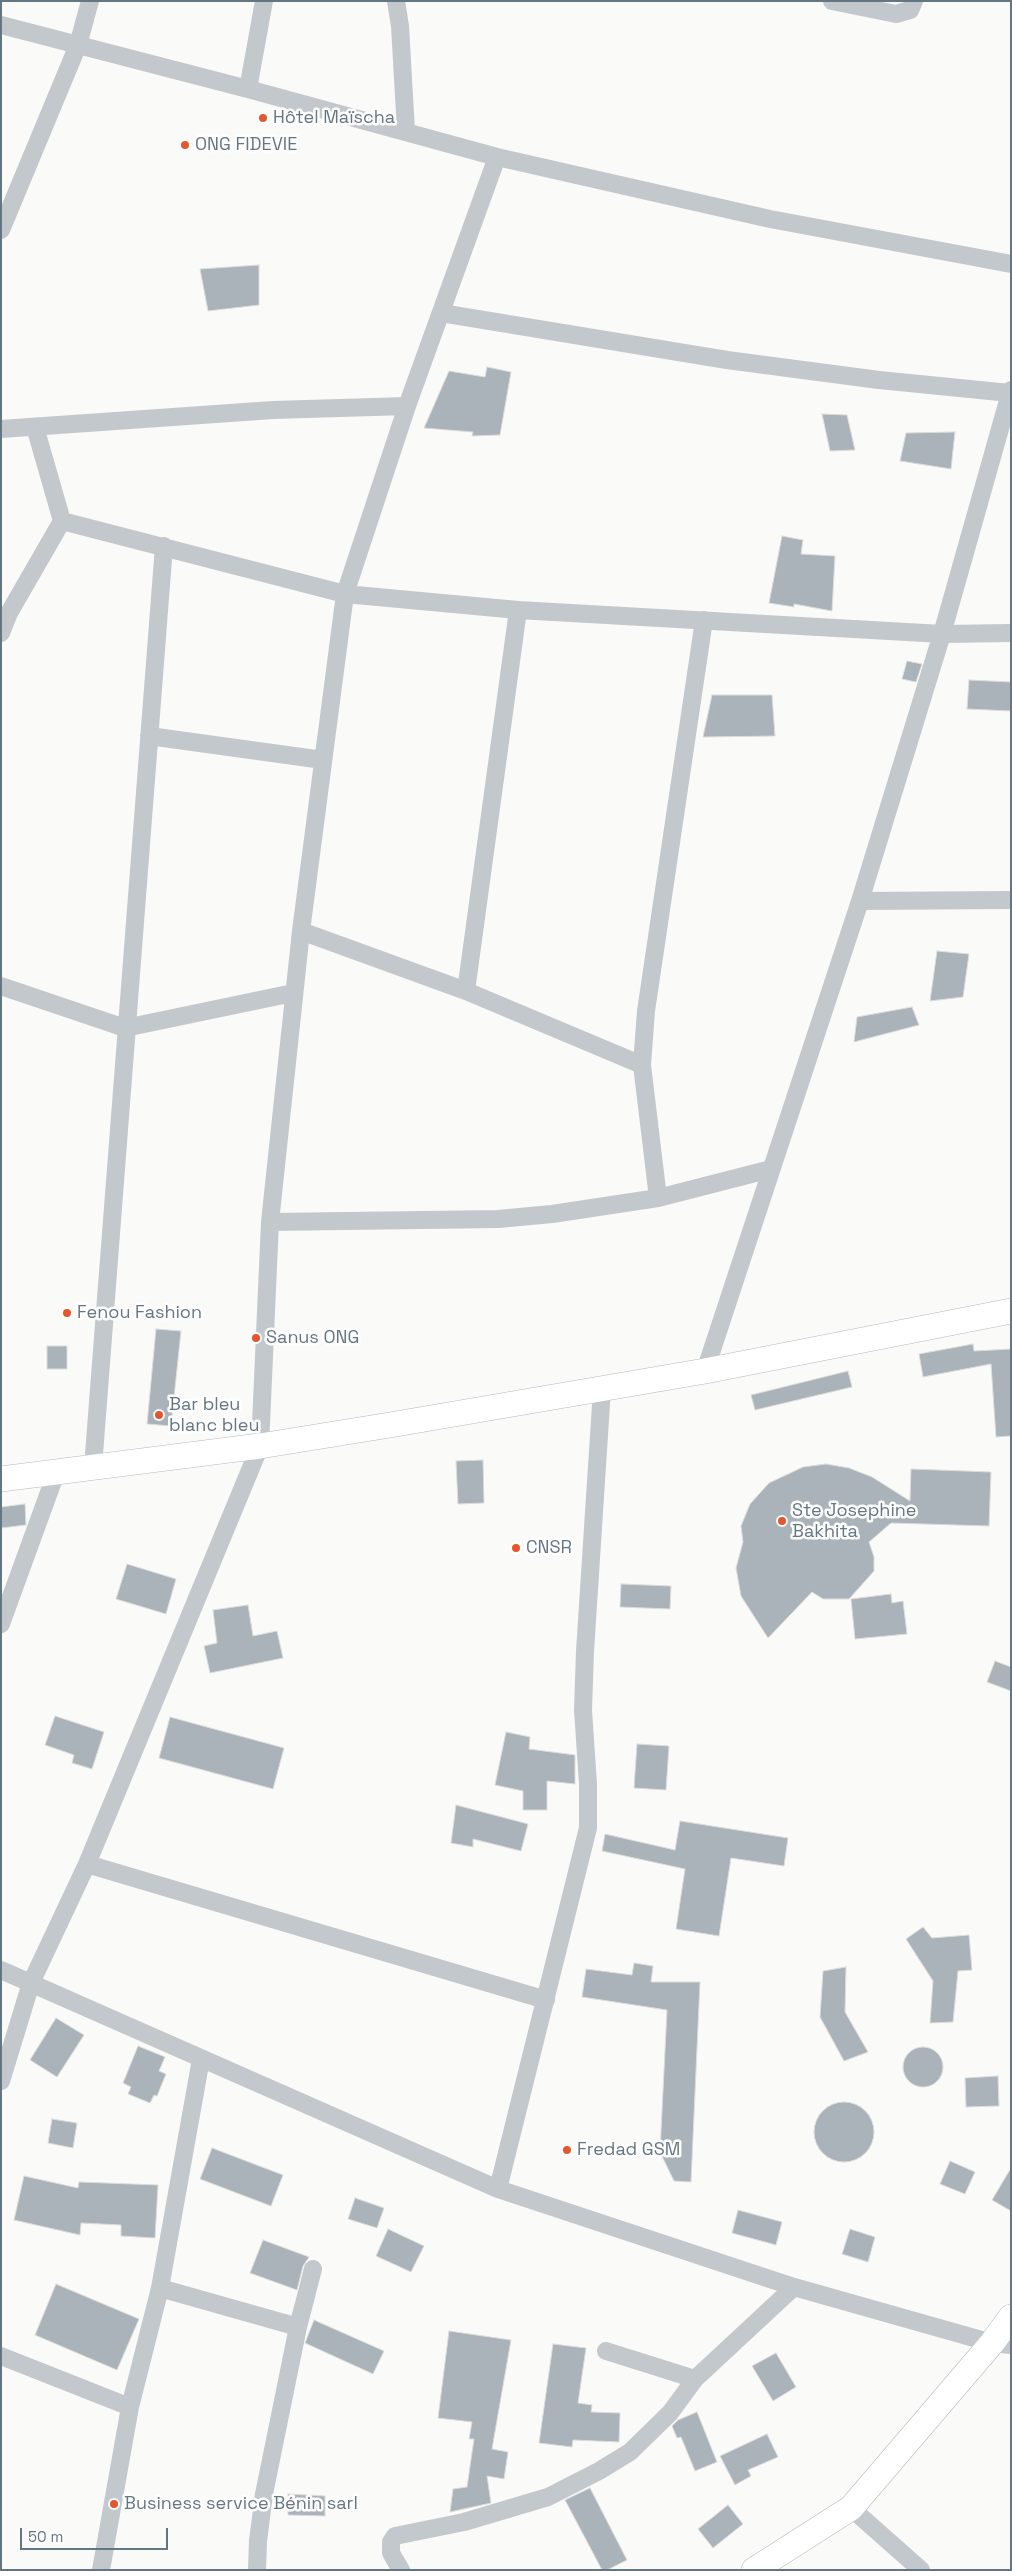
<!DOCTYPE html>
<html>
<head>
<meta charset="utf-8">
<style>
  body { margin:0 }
  #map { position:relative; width:1012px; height:2571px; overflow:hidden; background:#fafaf8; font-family:"Space Grotesk",sans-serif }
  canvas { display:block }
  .frame { position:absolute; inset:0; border:2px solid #657683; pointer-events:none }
  .scale { position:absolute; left:20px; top:2528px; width:148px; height:22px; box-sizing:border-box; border:2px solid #657683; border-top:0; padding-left:6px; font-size:15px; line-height:18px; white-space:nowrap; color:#657683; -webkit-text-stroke:4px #fff; paint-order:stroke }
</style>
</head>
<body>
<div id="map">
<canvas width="1012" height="2571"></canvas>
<div class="frame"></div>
<div class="scale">50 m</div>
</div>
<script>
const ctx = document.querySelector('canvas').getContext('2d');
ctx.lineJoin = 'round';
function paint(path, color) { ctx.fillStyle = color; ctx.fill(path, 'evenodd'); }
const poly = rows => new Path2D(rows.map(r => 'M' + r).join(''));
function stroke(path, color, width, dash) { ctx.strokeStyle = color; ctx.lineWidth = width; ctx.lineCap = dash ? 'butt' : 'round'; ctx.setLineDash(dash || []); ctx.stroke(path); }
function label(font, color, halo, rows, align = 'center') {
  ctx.font = font + ' "Space Grotesk",sans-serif'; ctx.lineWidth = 5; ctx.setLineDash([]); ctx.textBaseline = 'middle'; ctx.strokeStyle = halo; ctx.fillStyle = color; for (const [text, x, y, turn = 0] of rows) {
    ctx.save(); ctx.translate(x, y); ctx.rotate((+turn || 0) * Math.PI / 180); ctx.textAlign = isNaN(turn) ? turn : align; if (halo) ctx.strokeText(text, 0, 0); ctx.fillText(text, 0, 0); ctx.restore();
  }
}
const building = poly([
  [259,265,259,305,208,311,200,269,259,265],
  [487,367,511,372,500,435,472,436,473,432,424,428,449,371,485,377,487,367],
  [822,414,847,415,855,450,830,451,822,414],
  [955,432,951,469,900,461,906,433,955,432],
  [782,536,803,540,801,554,835,556,832,611,794,604,794,607,769,603,782,536],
  [907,661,922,664,916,682,902,679,907,661],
  [969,680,1011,682,1011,711,967,709,969,680],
  [712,695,772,695,775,736,703,737,712,695],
  [937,951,969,954,963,997,930,1001,937,951],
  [912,1007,919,1025,854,1042,857,1017,912,1007],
  [156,1329,181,1331,171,1426,147,1424,156,1329],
  [973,1344,974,1351,1011,1349,1011,1436,996,1437,991,1364,923,1377,919,1354,973,1344],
  [47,1346,67,1346,67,1369,47,1369,47,1346],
  [848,1371,852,1387,755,1410,751,1395,848,1371],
  [483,1460,484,1503,458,1504,456,1461,483,1460],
  [826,1464,849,1468,872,1477,910,1501,911,1469,991,1472,989,1526,891,1523,869,1542,874,1557,874,1571,849,1599,823,1599,812,1592,768,1638,741,1596,736,1568,743,1542,741,1526,750,1504,769,1483,803,1467,826,1464],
  [25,1504,26,1525,1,1528,1,1507,25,1504],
  [127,1564,176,1579,166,1614,116,1599,127,1564],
  [621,1584,671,1586,670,1609,620,1607,621,1584],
  [891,1594,892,1603,903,1601,907,1634,855,1639,851,1599,891,1594],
  [248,1605,253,1636,277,1631,283,1658,210,1673,204,1646,217,1643,213,1610,248,1605],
  [995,1661,1011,1667,1011,1691,987,1682,995,1661],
  [55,1716,104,1732,92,1769,72,1763,74,1755,45,1745,55,1716],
  [170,1717,284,1748,273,1789,159,1758,170,1717],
  [506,1732,530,1737,529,1749,575,1755,575,1784,547,1781,547,1810,523,1810,523,1791,495,1785,506,1732],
  [637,1744,669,1746,666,1790,634,1788,637,1744],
  [456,1805,528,1824,521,1851,473,1839,473,1847,451,1843,456,1805],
  [680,1821,788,1838,784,1866,731,1858,719,1936,676,1929,685,1869,602,1851,605,1834,675,1850,680,1821],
  [923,1927,932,1938,969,1935,972,1970,958,1971,953,2022,930,2023,933,1981,906,1939,923,1927],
  [634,1963,653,1966,651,1982,700,1982,691,2182,674,2181,660,2152,667,2010,582,1997,586,1969,632,1975,634,1963],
  [846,1967,845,2012,868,2052,844,2061,820,2017,823,1971,846,1967],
  [56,2018,84,2035,57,2077,30,2060,56,2018],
  [138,2046,165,2057,159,2071,166,2074,157,2096,154,2095,150,2103,128,2094,131,2087,123,2083,138,2046],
  '903 2067a20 20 0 1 1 40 0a20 20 0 1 1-40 0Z',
  [998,2076,999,2106,966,2107,965,2078,998,2076],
  '814 2132a30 30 0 1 1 60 0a30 30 0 1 1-60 0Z',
  [52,2119,77,2123,73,2148,48,2143,52,2119],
  [212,2148,283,2175,271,2206,200,2179,212,2148],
  [950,2161,975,2172,965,2194,940,2184,950,2161],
  [1011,2168,1011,2211,992,2200,1011,2168],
  [24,2176,78,2188,79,2182,158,2185,155,2238,121,2236,121,2225,81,2223,80,2235,14,2220,24,2176],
  [355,2198,384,2208,377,2228,348,2219,355,2198],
  [738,2210,782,2222,776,2245,732,2233,738,2210],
  [388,2229,424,2246,411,2272,376,2256,388,2229],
  [850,2229,875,2237,868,2262,842,2254,850,2229],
  [263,2240,309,2257,303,2266,297,2290,250,2273,263,2240],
  [56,2284,139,2319,117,2370,35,2335,56,2284],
  [314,2320,384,2351,373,2374,305,2343,314,2320],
  [449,2331,511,2340,492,2449,508,2452,504,2479,487,2476,491,2503,450,2512,453,2489,467,2487,474,2439,469,2439,472,2422,438,2418,449,2331],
  [553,2344,586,2348,578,2403,592,2405,591,2412,620,2413,619,2442,573,2440,572,2447,539,2443,553,2344],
  [776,2353,796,2387,773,2401,752,2366,776,2353],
  [697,2412,717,2462,695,2471,681,2437,677,2438,672,2426,678,2420,697,2412],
  [767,2434,778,2457,748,2470,751,2476,735,2485,720,2456,767,2434],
  [590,2488,627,2560,607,2570,602,2570,565,2500,590,2488],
  [288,2494,325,2496,325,2516,288,2515,288,2494],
  [728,2505,743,2524,713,2548,698,2529,728,2505]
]);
paint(building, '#aab3b9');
stroke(building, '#dcdcda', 1);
const secondary = poly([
  [1,1479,260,1446,390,1425,705,1371,1011,1311],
  [754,2570,851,2508,992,2343,1011,2317]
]);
stroke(secondary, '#b3babf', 26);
stroke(poly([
  [396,1,400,26,406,131],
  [832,1,896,14,910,10,914,1],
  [1,25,248,89,497,157,770,219,1011,264],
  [248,89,264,1],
  [1,230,78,45,90,1],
  [441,313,727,360,879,380,1010,393],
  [35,427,62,521,345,594,518,610,942,634,1011,633],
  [1,429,273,410,407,406],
  [1,633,9,613,62,521],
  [149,736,323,760],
  [860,901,1011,900],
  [301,931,466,991,642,1065],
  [1,986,125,1028,293,993],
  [466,991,518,610],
  [658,1198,642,1065,646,1011,704,620],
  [270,1222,498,1219,552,1214,658,1198,771,1169],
  [705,1371,860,901,942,634,1011,390],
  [93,1467,164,546],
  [1,1624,56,1473],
  [87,1864,546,2000],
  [1,1970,498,2189,794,2287,992,2343,1011,2345],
  [1,2081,31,1983,87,1864,260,1446,270,1222,301,931,345,594,407,406,497,157],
  [498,2189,588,1828,588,1784,583,1710,585,1651,602,1389],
  [160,2288,298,2327],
  [606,2351,695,2379],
  [1,2356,130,2407],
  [851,2508,921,2570],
  [101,2570,130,2407,160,2288,201,2059],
  [257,2570,258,2541,264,2494,298,2327,313,2269],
  [401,2570,391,2553,391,2542,395,2536,464,2522,548,2497,599,2471,630,2452,670,2413,695,2379,794,2287]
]), '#c3c8cc', 18);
stroke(secondary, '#fff', 25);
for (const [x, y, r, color] of [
  [263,118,5,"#e4572e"],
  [185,145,5,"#e4572e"],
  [67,1313,5,"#e4572e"],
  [256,1338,5,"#e4572e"],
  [159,1415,5,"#e4572e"],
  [782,1521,5,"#e4572e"],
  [516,1548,5,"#e4572e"],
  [567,2150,5,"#e4572e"],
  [114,2504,5,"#e4572e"]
]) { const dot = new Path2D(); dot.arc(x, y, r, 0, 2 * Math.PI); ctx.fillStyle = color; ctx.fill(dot); stroke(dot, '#fff', 2); }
label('18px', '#657683', '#fff', [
  ["Hôtel Maïscha",273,118],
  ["ONG FIDEVIE",195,145],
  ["Fenou Fashion",77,1313],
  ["Sanus ONG",266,1338],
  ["Bar bleu",169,1405],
  ["blanc bleu",169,1426],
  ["Ste Josephine",792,1511],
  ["Bakhita",792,1532],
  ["CNSR",526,1548],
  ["Fredad GSM",577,2150],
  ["Business service Bénin sarl",124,2504]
], 'left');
</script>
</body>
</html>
